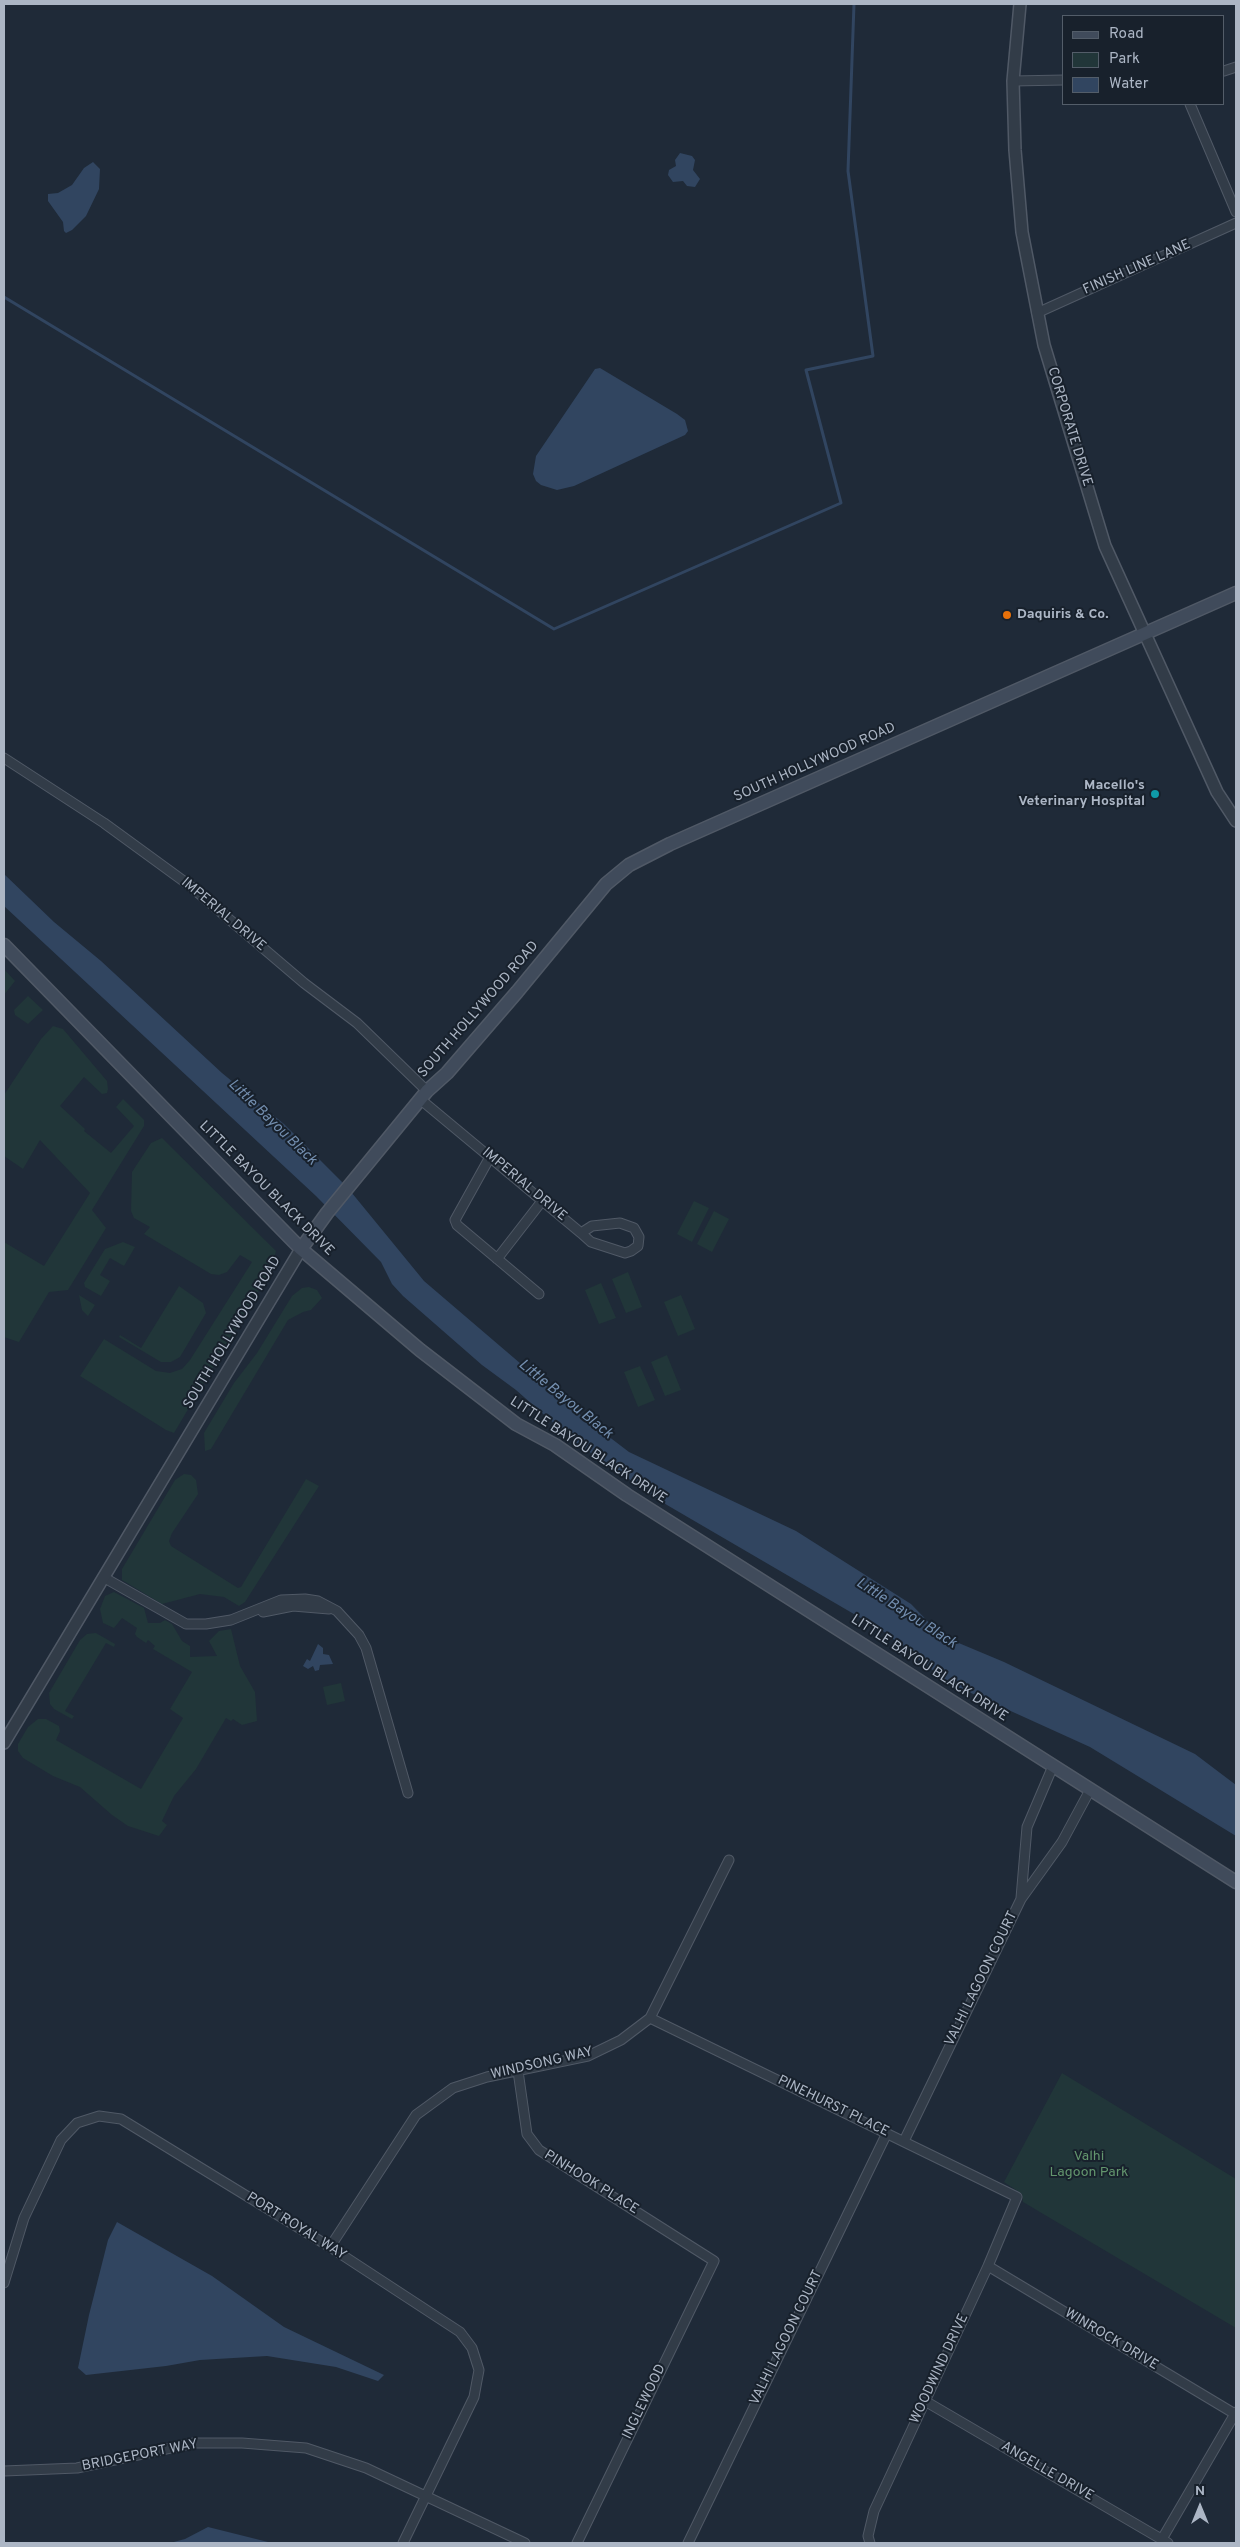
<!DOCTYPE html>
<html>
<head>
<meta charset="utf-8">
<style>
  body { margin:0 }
  #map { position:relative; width:1240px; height:2547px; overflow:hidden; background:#1f2a38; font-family:Overpass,sans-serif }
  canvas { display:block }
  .frame { position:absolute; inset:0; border:5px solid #acb6c5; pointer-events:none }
  .legend { position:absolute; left:1062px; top:15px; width:162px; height:90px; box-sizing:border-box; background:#18212c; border:1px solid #535d69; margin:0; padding:6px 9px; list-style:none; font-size:15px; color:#acb6c5 }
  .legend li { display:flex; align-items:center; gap:10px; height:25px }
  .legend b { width:25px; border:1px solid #535d69 }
  .north { position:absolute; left:1175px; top:2482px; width:50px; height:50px; -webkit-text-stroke:4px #18212c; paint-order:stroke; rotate:0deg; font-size:14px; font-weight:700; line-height:20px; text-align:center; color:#acb6c5 }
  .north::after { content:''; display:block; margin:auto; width:18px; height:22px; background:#acb6c5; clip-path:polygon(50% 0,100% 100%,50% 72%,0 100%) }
</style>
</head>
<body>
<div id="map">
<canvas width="1240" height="2547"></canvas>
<div class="frame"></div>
<ul class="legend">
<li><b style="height:6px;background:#404b5b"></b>Road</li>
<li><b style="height:14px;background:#213639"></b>Park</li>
<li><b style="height:14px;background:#314560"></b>Water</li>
</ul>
<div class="north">N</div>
</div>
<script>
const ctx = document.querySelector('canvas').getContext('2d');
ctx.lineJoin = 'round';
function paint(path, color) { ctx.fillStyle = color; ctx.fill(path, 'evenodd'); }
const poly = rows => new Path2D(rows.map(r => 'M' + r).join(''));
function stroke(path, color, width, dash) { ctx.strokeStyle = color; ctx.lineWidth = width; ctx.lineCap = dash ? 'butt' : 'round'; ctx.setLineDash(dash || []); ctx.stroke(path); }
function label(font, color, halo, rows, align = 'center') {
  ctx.font = font + ' Overpass,sans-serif'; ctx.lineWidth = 4; ctx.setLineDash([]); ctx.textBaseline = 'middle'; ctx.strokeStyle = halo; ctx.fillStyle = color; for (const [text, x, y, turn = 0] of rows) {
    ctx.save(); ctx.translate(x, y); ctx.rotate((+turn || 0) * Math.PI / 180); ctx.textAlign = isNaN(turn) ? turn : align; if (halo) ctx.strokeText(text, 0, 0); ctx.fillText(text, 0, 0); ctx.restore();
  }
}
paint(poly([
  [4,969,15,981,4,995],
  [28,996,43,1010,28,1024,15,1015,14,1010],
  [53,1026,63,1029,107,1081,108,1089,107,1093,102,1094,84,1077,60,1106,85,1129,84,1131,111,1153,134,1126,116,1107,123,1099,144,1120,144,1126,92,1210,106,1228,68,1290,49,1292,19,1342,4,1337,4,1242,44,1266,90,1193,40,1140,23,1169,4,1156,4,1095,41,1039],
  [162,1138,276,1251,271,1270,174,1433,166,1430,80,1376,104,1339,156,1371,170,1373,182,1369,190,1360,252,1262,240,1255,227,1272,219,1275,211,1274,144,1234,150,1227,134,1218,131,1211,132,1172,151,1143],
  [694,1201,709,1208,692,1242,677,1234],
  [714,1211,729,1219,712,1252,697,1244],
  [123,1242,135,1247,124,1266,110,1258,100,1275,110,1281,101,1296,85,1287,84,1283,105,1249],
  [628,1272,642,1307,626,1313,612,1279],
  [601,1283,616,1318,599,1324,585,1290],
  [179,1286,203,1303,206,1313,180,1357,171,1362,161,1362,119,1337,120,1335,141,1348],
  [309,1287,317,1290,322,1298,311,1310,303,1312,288,1320,211,1449,205,1451,204,1433,234,1383,257,1353,292,1296,302,1288],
  [79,1295,95,1305,88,1316,82,1310],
  [681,1295,695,1329,678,1336,664,1302],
  [667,1355,681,1390,665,1396,651,1362],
  [640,1366,655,1400,638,1407,624,1372],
  [184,1474,191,1475,196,1480,198,1494,172,1533,169,1541,171,1546,238,1588,241,1587,306,1479,319,1486,245,1602,239,1606,224,1597,200,1594,162,1604,122,1580,122,1569,175,1480],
  [114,1592,144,1608,148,1623,160,1623,165,1620,172,1624,182,1641,190,1646,190,1657,217,1656,209,1641,219,1631,231,1629,240,1666,255,1692,257,1721,242,1725,233,1719,231,1721,226,1718,196,1769,174,1796,162,1821,167,1825,159,1836,128,1826,112,1815,80,1787,53,1776,23,1758,18,1751,18,1744,28,1727,38,1719,46,1719,59,1726,60,1731,56,1740,141,1789,183,1718,170,1709,192,1672,153,1649,155,1646,148,1640,146,1643,137,1637,135,1634,137,1628,122,1618,114,1628,103,1623,100,1609,105,1596],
  [96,1633,115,1644,114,1647,106,1643,65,1711,74,1716,72,1719,54,1709,50,1704,49,1693,80,1640,87,1634],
  [341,1683,345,1701,327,1705,323,1687],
  [1062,2073,1236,2179,1236,2328,1023,2202,1022,2194,1004,2182]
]), '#213639');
paint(poly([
  [680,153,692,156,695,160,693,170,700,179,695,187,687,186,683,181,673,182,668,175,669,170,676,166,675,160],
  [93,162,100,169,99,189,86,216,72,230,66,233,64,231,63,222,48,201,48,194,58,193,72,185,84,168],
  [600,368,677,414,685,420,688,431,685,435,574,486,557,490,541,485,536,481,533,474,536,456,595,369],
  [4,874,54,922,101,961,222,1073,284,1124,347,1187,424,1281,583,1417,629,1452,796,1531,911,1604,942,1636,1004,1662,1195,1754,1236,1785,1236,1836,1090,1747,949,1683,883,1631,667,1505,575,1442,516,1390,482,1365,403,1296,392,1284,381,1262,316,1196,4,906],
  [318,1644,323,1648,323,1654,329,1655,333,1664,320,1665,319,1670,315,1671,313,1666,308,1669,303,1666,307,1659,310,1661],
  [117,2222,212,2276,284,2327,384,2375,378,2381,336,2367,267,2356,200,2360,166,2366,86,2375,78,2368,89,2315,108,2240],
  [208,2527,272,2543,170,2543,185,2539]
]), '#314560');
stroke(poly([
  [4,297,554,629,841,503,806,370,873,356,848,171,854,4]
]), '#314560', 3);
const minor = poly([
  [1224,71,1236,67],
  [1013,81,1064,80],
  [1190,104,1236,212],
  [1037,313,1236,223],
  [4,758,104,823,189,885,304,983,357,1023,427,1091],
  [420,1099,581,1233,591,1242,625,1253,631,1251,638,1246,639,1237,634,1228,620,1223,592,1226,581,1233],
  [490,1157,455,1220,457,1225,539,1294],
  [497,1259,542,1201],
  [103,1577,186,1624,206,1624,231,1620,281,1600,305,1599,318,1601,337,1611,359,1635,366,1648,408,1793],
  [263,1612,293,1606,329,1609],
  [1021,1898,1027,1827,1053,1766],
  [650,2018,1017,2197,988,2266,874,2511,868,2536,870,2543],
  [518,2071,527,2134,539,2150,714,2261,577,2543],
  [904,2141,1021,1899,1062,1842,1090,1790],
  [330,2247,416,2115,453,2088,487,2077,588,2056,621,2040,650,2018,729,1860],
  [988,2266,1235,2414],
  [4,2283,24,2218,61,2140,77,2123,99,2116,121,2119,330,2247,460,2332,472,2348,479,2370,474,2397,403,2543],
  [925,2401,1168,2543],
  [4,2471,77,2468,194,2443,242,2443,306,2448,366,2468,525,2543],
  [1162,2539,1236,2412],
  [688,2543,887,2133]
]);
const tertiary = poly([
  [1020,4,1013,81,1015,150,1022,232,1044,345,1105,546,1217,792,1236,821],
  [4,1743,301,1249]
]);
const secondary = poly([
  [4,945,301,1249,420,1350,516,1424,555,1445,627,1495,1236,1882],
  [301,1249,327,1213,427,1091,447,1073,517,992,606,884,629,865,670,844,1236,593]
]);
stroke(minor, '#505966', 11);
stroke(tertiary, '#505966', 14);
stroke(secondary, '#505966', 15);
stroke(minor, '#323c48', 9);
stroke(tertiary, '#323c48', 11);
stroke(secondary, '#404b5b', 12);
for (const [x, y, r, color] of [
  [1007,615,5,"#e8710a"],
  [1155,794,5,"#0f9aa8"]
]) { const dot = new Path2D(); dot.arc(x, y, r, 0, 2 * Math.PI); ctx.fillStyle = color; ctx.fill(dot); stroke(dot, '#18212c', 2); }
label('14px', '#acb6c5', '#18212c', [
  ["FINISH LINE LANE",1137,268,-24],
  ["CORPORATE DRIVE",1069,427,73],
  ["SOUTH HOLLYWOOD ROAD",815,763,-24],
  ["IMPERIAL DRIVE",223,915,40],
  ["SOUTH HOLLYWOOD ROAD",479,1010,-49],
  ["IMPERIAL DRIVE",524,1185,40],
  ["LITTLE BAYOU BLACK DRIVE",266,1189,45],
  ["SOUTH HOLLYWOOD ROAD",233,1333,-59],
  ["LITTLE BAYOU BLACK DRIVE",588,1451,33],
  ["LITTLE BAYOU BLACK DRIVE",929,1669,33],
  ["VALHI LAGOON COURT",982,1979,-64],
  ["WINDSONG WAY",542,2064,-13],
  ["PINEHURST PLACE",833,2107,26],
  ["PINHOOK PLACE",591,2183,32],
  ["PORT ROYAL WAY",296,2227,32],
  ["VALHI LAGOON COURT",787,2338,-64],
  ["WINROCK DRIVE",1111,2340,31],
  ["WOODWIND DRIVE",940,2369,-65],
  ["INGLEWOOD",645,2402,-64],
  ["BRIDGEPORT WAY",140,2456,-11],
  ["ANGELLE DRIVE",1047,2472,30]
]);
label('bold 14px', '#acb6c5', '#18212c', [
  ["Daquiris & Co.",1017,615],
  ["Macello's",1145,786,"right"],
  ["Veterinary Hospital",1145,802,"right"]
], 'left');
label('14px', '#63966e', '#18212c', [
  ["Valhi",1089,2157],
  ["Lagoon Park",1089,2173]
]);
label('italic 15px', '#738eaf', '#18212c', [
  ["Little Bayou Black",272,1123,44],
  ["Little Bayou Black",565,1400,39],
  ["Little Bayou Black",906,1614,33]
]);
</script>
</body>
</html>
